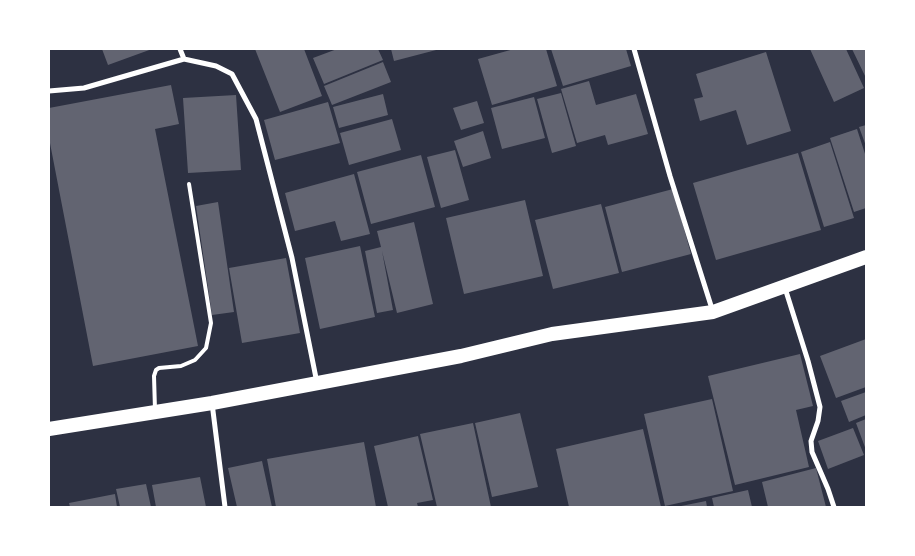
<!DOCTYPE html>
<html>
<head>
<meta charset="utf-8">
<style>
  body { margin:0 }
  #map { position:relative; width:915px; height:556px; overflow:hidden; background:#2d3142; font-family:"Source Sans 3",sans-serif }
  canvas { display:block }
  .frame { position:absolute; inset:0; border:50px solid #fff; pointer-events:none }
</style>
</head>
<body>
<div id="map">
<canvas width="915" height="556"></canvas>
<div class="frame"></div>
</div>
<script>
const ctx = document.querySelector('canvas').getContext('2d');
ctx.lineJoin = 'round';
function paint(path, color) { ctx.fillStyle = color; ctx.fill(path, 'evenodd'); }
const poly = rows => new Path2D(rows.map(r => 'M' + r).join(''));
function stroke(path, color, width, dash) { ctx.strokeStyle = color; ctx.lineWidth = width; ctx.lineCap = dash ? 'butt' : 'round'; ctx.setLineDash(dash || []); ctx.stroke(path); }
paint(poly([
  [102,49,152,49,108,65],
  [255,49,304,49,322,96,280,112],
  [337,49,378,49,383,60,324,84,313,58],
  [391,49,440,49,394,61],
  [514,49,546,49,557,86,492,105,478,59],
  [551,49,626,49,631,66,563,86],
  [810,49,846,49,864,88,834,102],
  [852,49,866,49,866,78],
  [766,52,791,131,747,145,736,110,700,121,694,99,703,97,696,74],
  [383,62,391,82,332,105,324,86],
  [589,81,596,105,636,94,648,134,608,145,605,135,577,143,561,89],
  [171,85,179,124,155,129,198,346,93,366,49,138,49,108],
  [561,93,576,146,552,153,537,99],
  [383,94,388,115,339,128,333,107],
  [236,95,241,170,188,173,183,98],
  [534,97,545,138,502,149,491,108],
  [477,101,484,123,461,130,453,108],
  [328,102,340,143,275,160,264,120],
  [392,119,401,150,349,165,340,133],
  [866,125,866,146,859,127],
  [857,129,866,157,866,208,854,212,830,138],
  [483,131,491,158,463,167,454,141],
  [830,142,854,218,824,227,801,152],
  [455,150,469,200,441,208,427,157],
  [798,153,821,230,716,260,693,183],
  [421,155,435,207,371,224,357,172],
  [354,174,370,234,341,241,335,221,295,231,285,193],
  [673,189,691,254,622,272,605,207],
  [525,200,543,276,464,294,446,218],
  [218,202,234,312,212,315,196,206],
  [601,204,619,273,553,289,535,220],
  [414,222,433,304,397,313,382,251,393,310,377,313,365,251,381,247,377,231],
  [360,246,375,317,320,329,305,258],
  [286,258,300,333,242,343,229,268],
  [866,339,866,387,836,398,820,356],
  [800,354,813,406,796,410,809,467,735,485,708,376],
  [866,392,866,415,849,422,841,401],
  [712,399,733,491,665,506,644,414],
  [520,413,538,487,492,497,475,423],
  [866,419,866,450,856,423],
  [473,423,491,507,437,507,420,434],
  [853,428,864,455,828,469,818,441],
  [643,429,661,507,569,507,556,449],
  [418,436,433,500,417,503,418,507,388,507,374,446],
  [364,442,376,507,276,507,267,459],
  [262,461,272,507,237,507,228,468],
  [816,468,826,507,768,507,762,482],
  [200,477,206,507,156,507,152,485],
  [146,484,151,507,120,507,116,489],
  [748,490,752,507,714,507,712,498],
  [115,494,117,507,70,507,69,503],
  [706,501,707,507,681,507,681,506]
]), '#626471');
stroke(poly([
  [155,410,154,376,156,370,159,368,181,366,195,360,206,348,211,323,189,184]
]), '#fff', 4);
stroke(poly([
  [180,49,184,59,216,66,232,74,256,119,292,258,317,383],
  [634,49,670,176,713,312],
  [49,91,84,88,184,59],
  [785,288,808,361,820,407,818,421,811,441,812,452,828,489,834,507],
  [212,403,225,507]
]), '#fff', 5);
stroke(poly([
  [49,429,212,403,461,356,552,334,713,312,866,257]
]), '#fff', 14);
</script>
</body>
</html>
